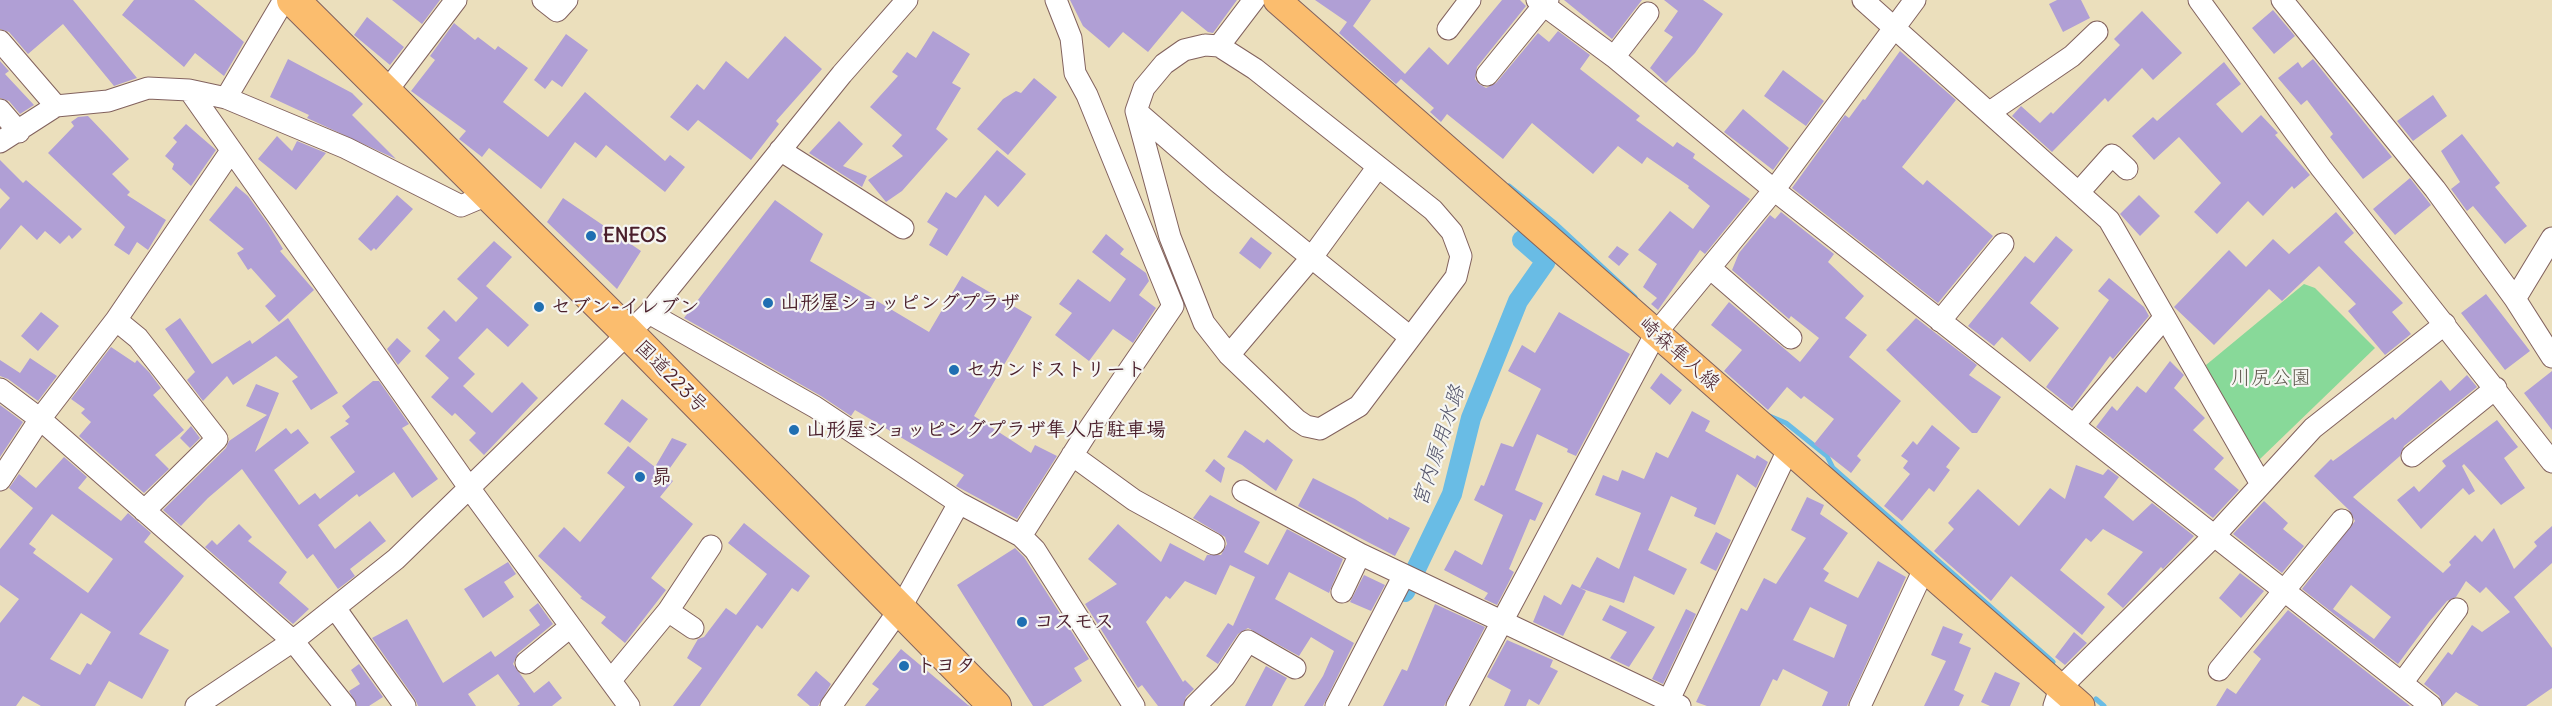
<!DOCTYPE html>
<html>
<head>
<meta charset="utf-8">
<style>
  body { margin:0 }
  canvas { display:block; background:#ebdfbc }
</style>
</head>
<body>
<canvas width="2552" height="706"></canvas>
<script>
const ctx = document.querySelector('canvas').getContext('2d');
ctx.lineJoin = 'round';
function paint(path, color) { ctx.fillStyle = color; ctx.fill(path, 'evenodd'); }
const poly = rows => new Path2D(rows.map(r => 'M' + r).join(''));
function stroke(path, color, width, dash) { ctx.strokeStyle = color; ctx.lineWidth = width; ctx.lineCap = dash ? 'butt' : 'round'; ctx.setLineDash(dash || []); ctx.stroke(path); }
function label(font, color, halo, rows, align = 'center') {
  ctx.font = font + ' Delius,"Klee One",sans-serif'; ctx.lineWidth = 4.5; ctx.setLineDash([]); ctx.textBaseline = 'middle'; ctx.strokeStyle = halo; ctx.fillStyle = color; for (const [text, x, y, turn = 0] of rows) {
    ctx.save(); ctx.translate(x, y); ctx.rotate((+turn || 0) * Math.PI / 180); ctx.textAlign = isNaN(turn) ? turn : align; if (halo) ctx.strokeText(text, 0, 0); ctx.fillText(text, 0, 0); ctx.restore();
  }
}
paint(poly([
  [2304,284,2315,288,2375,348,2260,459,2235,436,2206,365]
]), '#88d999');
stroke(poly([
  [1509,186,1556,224,1635,297],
  [1767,415,1786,423,1827,456,1833,468,2053,662],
  [2096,699,2104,706]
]), '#69bce5', 5);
stroke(poly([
  [1405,592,1452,494,1471,418,1518,301,1546,261,1522,240]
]), '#69bce5', 20);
paint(poly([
  [0,0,73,0,137,78,114,86,63,24,28,54,9,32,0,29],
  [134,0,194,0,244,42,224,76,195,53,184,67,122,15],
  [392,0,440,0,422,24],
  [1070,0,1237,0,1213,33,1208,32,1182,11,1148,52,1123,32,1109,48,1083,26],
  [1315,0,1371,0,1353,26,1405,74,1429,47,1448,65,1502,0,1520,0,1526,6,1477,67,1475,79,1479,84,1486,88,1496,83,1538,33,1549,42,1558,31,1590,55,1580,69,1640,116,1636,120,1673,147,1677,142,1695,154,1693,158,1750,199,1705,254,1700,250,1658,310,1651,304,1657,298,1643,287,1657,264,1638,250,1670,211,1693,229,1710,206,1688,188,1689,186,1647,157,1642,164,1618,146,1593,174,1532,123,1503,159,1447,114,1441,122,1430,112,1434,108,1401,79,1396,84,1339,33,1347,22],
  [1564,0,1642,0,1612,39],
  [1664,0,1703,0,1723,14,1695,53,1666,83,1650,68,1673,37,1664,31,1678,11],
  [2057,0,2081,0,2090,18,2063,32,2049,4],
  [2273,10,2295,36,2274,54,2252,28],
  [2142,11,2182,53,2153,80,2142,68,2108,102,2105,98,2052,152,2012,116,2021,106,2040,123,2051,112,2053,114,2120,45,2114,39],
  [367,17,404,47,390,65,354,35],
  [454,23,475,40,478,37,495,50,498,46,528,68,503,102,548,137,585,92,665,161,670,155,685,167,665,192,606,145,596,158,575,142,541,189,489,148,482,157,459,139,466,131,411,91,435,60,430,56],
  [933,31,970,54,952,83,961,88,936,129,948,139,902,191,886,202,868,180,903,156,892,146,902,135,870,107,898,76,892,72,907,52,916,58],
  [566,34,588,50,562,87,552,80,545,89,534,80],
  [785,36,822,69,776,121,779,124,751,160,698,120,688,131,670,117,697,84,704,90,726,61,748,79],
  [1900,51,1956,100,1902,167,1923,185,1927,180,1993,236,1938,303,1792,188,1845,115,1849,118,1863,99,1865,100],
  [288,59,352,93,363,104,352,115,396,159,307,118,309,115,270,97],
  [2313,59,2392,157,2363,179,2330,137,2333,134,2307,100,2301,105,2278,78,2298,62,2302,68],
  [0,61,9,71,5,74,34,105,20,114,9,101,0,98],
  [2224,62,2241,84,2216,104,2242,133,2261,115,2278,133,2275,135,2310,175,2294,189,2292,186,2263,216,2248,201,2217,234,2194,212,2221,183,2179,137,2154,160,2132,136,2153,117,2157,121],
  [1783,70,1824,101,1806,126,1764,96],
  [1034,78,1057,97,1008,155,977,129,1003,99,1016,91,1021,93],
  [2433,95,2447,116,2413,141,2397,121],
  [1743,109,1789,148,1773,170,1724,132],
  [88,116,129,159,112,174,130,192,127,195,166,220,148,250,137,242,129,255,114,245,125,227,48,153,74,126,71,122,78,117],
  [839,121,863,144,843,166,867,176,862,187,809,153],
  [186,124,216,150,191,186,172,169,174,164,165,156,177,142,173,138],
  [2462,134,2500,183,2495,187,2527,226,2505,244,2473,206,2467,211,2451,189,2460,182,2441,151],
  [277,136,292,151,297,141,326,153,296,190,258,159],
  [997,150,1026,174,998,207,985,195,947,256,929,245,938,229,927,222,946,192,956,198],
  [0,160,23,183,26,180,82,229,72,239,69,235,60,244,45,231,37,240,21,225,0,250,0,209,10,198,0,188],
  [2410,178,2431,205,2395,235,2373,209],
  [236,186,248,196,268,224,283,249,280,251,314,290,279,322,265,306,276,296,251,268,248,270,237,253,244,249,209,220],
  [397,195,413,209,376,250,374,248,371,251,358,239],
  [2139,195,2160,216,2140,236,2120,214],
  [563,198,641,251,617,289,547,222],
  [775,200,823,234,810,261,929,332,962,276,1032,317,974,416,1031,453,1035,445,1057,456,1017,519,956,486,964,475,855,410,851,416,821,396,684,318],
  [1781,212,1834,254,1828,262,1864,296,1845,318,1867,335,1849,357,1901,401,1857,456,1861,460,1851,473,1814,444,1834,419,1804,396,1801,399,1787,387,1768,410,1724,371,1742,350,1711,325,1729,302,1800,362,1819,338,1791,316,1789,319,1732,270,1739,253,1770,215,1775,219],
  [2336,212,2354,233,2344,242,2403,303,2392,312,2411,334,2385,355,2348,311,2356,304,2319,266,2282,301,2269,289,2214,345,2174,307,2229,250,2246,267,2273,239,2289,254],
  [1106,234,1124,249,1120,254,1146,273,1149,281,1139,295,1156,308,1133,343,1113,329,1089,361,1055,335,1072,313,1059,304,1078,279,1110,302,1126,279,1092,252],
  [2056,236,2073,250,2030,303,2059,328,2030,362,2002,337,1994,346,1968,326,2025,256,2034,263],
  [1251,237,1272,253,1260,269,1239,253],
  [494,241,512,257,486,286,529,325,508,347,487,328,458,358,475,374,463,386,492,413,522,382,538,398,484,455,469,440,476,433,455,413,452,416,431,397,449,378,425,356,440,340,427,328,444,310,456,322,478,298,457,279],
  [1617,246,1629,254,1619,266,1608,257],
  [2109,278,2144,307,2149,316,2113,359,2110,356,2072,408,2046,387,2109,300,2098,291],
  [2486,294,2530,351,2505,370,2461,313],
  [41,312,59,326,38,351,21,336],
  [1559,312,1630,354,1576,456,1567,452,1568,449,1537,434,1515,490,1543,503,1535,521,1530,519,1509,569,1514,572,1497,605,1484,599,1488,593,1444,570,1455,550,1482,565,1503,515,1474,500,1481,485,1484,486,1501,443,1513,447,1541,389,1508,371,1522,345,1535,353],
  [180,318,212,364,250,340,252,344,288,318,338,393,311,410,292,381,298,377,276,356,233,385,227,376,203,401,187,380,195,372,165,329],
  [1916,318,1977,365,1969,375,2001,397,1977,433,1972,433,1886,350],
  [397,338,411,351,398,365,387,349],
  [111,347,135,363,137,360,149,372,161,388,153,395,184,430,155,455,169,469,144,493,79,436,91,422,81,413,85,409,71,399],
  [30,358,57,376,38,401,8,379,0,376,0,360,20,373],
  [2170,361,2184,375,2174,388,2205,418,2193,430,2224,458,2214,469,2239,490,2213,518,2096,427,2112,406,2117,411,2137,386,2146,393],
  [2552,371,2552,430,2524,393],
  [1661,373,1682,390,1670,405,1650,388],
  [2467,375,2477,387,2404,446,2400,456,2353,497,2443,573,2451,565,2449,562,2475,535,2482,542,2494,528,2514,569,2537,546,2534,542,2552,526,2552,563,2514,597,2552,648,2552,688,2526,706,2479,706,2456,692,2443,706,2439,696,2424,684,2448,652,2452,655,2472,625,2482,632,2510,612,2486,587,2480,593,2466,581,2456,597,2447,601,2429,622,2398,664,2302,589,2355,521,2350,511,2314,476,2331,459,2333,461,2393,417,2395,420,2441,380,2450,391],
  [2351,585,2391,617,2374,639,2333,609],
  [373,381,379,381,409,424,402,428,438,479,412,498,394,472,359,497,357,494,318,525,335,549,370,521,386,541,350,569,355,576,338,589,313,554,307,559,242,469,208,498,181,526,163,510,226,448,229,441,267,415,246,406,256,384,279,393,255,452,286,428,291,434,298,429,309,443,274,470,299,505,315,493,320,499,355,472,330,437,349,424,345,421,350,417,342,406],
  [622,399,648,419,630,443,604,424],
  [0,405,23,422,0,457],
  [1692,411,1710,421,1705,431,1755,459,1757,455,1768,462,1756,488,1737,474,1715,525,1694,516,1697,508,1671,496,1648,550,1687,569,1674,595,1634,576,1624,603,1580,588,1597,557,1619,569,1641,513,1595,495,1603,475,1618,481,1622,470,1644,479,1656,452,1668,458],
  [2497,420,2518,447,2504,458,2525,488,2501,505,2464,464,2462,466,2475,491,2469,495,2463,488,2421,529,2397,500,2414,486,2419,492,2446,466,2442,461],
  [1932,425,1960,448,1946,467,1950,470,1934,492,1929,488,1902,521,1884,506,1910,474,1903,468,1908,461,1901,456,1913,441,1917,445],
  [191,426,200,438,190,448,180,438],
  [1245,430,1264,443,1267,439,1293,460,1276,491,1242,465,1227,457],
  [672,438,687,444,665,475,673,481,660,497,693,524,651,578,666,590,625,643,601,623,606,617,580,598,582,597,538,556,564,527,580,542,625,487,607,473,628,446,655,467],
  [64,457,87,477,78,488,121,521,128,513,151,533,144,542,184,576,139,634,169,650,142,699,109,681,95,706,41,706,23,696,16,706,0,706,0,623,19,599,0,585,0,549,33,508,9,488,19,474,36,488],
  [52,514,113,559,88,593,33,553,36,549,29,544],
  [81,613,111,632,91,665,87,663,80,675,50,659],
  [1214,459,1225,468,1221,483,1205,471],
  [2076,465,2103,475,2108,469,2119,477,2104,497,2133,521,2152,503,2194,536,2163,569,2161,567,2123,608,2107,594,2143,552,2103,529,2091,542,2086,538,2060,570,2105,607,2082,635,2011,576,1991,601,1934,551,1954,529,1948,523,1978,489,2019,526,2050,488,2065,499],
  [1313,478,1355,499,1388,520,1389,517,1410,528,1395,556,1298,506],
  [1210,495,1260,522,1244,552,1268,565,1287,529,1343,559,1329,593,1289,572,1275,599,1354,643,1323,706,1304,706,1323,676,1334,651,1311,637,1299,656,1248,628,1238,634,1218,664,1206,656,1228,623,1233,626,1255,577,1230,565,1216,595,1185,581,1170,599,1166,596,1146,622,1183,682,1185,680,1194,689,1186,697,1183,706,1158,706,1142,685,1138,688,1085,604,1117,584,1088,559,1118,524,1161,562,1170,543,1204,561,1207,555,1221,555,1227,544,1225,537,1193,518],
  [1807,497,1824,505,1820,514,1848,533,1823,569,1829,573,1824,581,1858,598,1878,561,1906,577,1847,706,1822,706,1828,692,1783,669,1777,681,1773,679,1760,706,1707,706,1696,702,1741,608,1747,611,1764,578,1776,584,1806,538,1791,530],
  [1810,607,1847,625,1834,658,1793,640],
  [2264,501,2288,523,2283,529,2304,546,2282,573,2233,534],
  [744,523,810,576,798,592,792,588,762,629,757,625,700,706,673,706,702,668,687,658,698,639,704,637,726,608,736,615,767,574,728,543],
  [239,524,252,537,248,541,287,572,279,583,309,609,293,624,205,547,212,540,217,545],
  [1716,532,1731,540,1716,571,1700,563],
  [1015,548,1024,557,1089,659,1074,668,1082,681,1043,706,1033,706,957,585],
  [508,562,516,574,504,582,514,597,483,618,464,589],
  [2240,573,2264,591,2241,618,2219,598],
  [1364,575,1385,585,1371,611,1350,602],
  [1572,584,1586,591,1563,636,1533,622,1544,595,1561,605],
  [538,603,553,624,518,653,513,664,534,693,549,681,562,698,552,706,517,706,520,704,498,674,468,694,476,706,418,706,415,699,372,638,407,619,443,683,491,651,495,657,540,625,529,610],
  [1435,604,1485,627,1444,706,1383,706,1402,669,1407,671],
  [1610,605,1655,627,1629,667,1610,658,1627,632,1602,620],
  [1686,609,1696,614,1663,684,1652,679],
  [2288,610,2410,706,2216,706,2227,688,2236,694,2261,659,2253,652],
  [1943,626,1963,634,1959,643,1971,648,1954,690,1964,695,1959,706,1924,706,1946,661,1931,655],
  [2074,632,2087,643,2065,665,2055,657],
  [1507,640,1553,660,1550,667,1558,671,1539,705,1529,699,1526,706,1504,706,1511,690,1487,677],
  [901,649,968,705,970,706,865,706,879,689,872,684],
  [359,664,383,697,369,706,357,706,349,691,360,684,351,670],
  [1266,666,1287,678,1283,685,1272,706,1245,706],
  [816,671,831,684,818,706,810,706,797,695],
  [1995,672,2020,683,2010,706,1990,706,1981,702]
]), '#b09fd5');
const minor = poly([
  [543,0,557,11,567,0],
  [1537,0,1614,57,1774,190,2431,706],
  [1863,0,2109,220,2261,484],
  [2199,0,2321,168,2552,462],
  [2282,0,2435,189,2515,299,2552,357],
  [1448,29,1470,0],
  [0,41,56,106],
  [1205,45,1219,46,1255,69,1433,210,1452,232,1461,256,1456,277,1359,406,1320,429,1306,426,1297,420,1229,355,1204,323,1170,237,1136,111,1144,88,1164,64,1184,50,1205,45],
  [1219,46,1254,0],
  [1614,57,1648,13],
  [1487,75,1548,0],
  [189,90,470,489,629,706],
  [386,92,456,0],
  [226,98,284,0],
  [0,110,19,132],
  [1136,111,1218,182,1410,337],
  [1990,112,2072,56,2097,32],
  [0,142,56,106,108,101,148,88,189,90,226,98,346,148,461,206,487,195],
  [780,150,903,228],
  [2079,192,2112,155,2127,169],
  [1710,268,1791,338],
  [2515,299,2552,238],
  [649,313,815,407,959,503,1021,536,1035,550,1134,706],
  [116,320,138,338,217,439,144,511],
  [1940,321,2003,244],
  [1229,355,1312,257,1377,168],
  [0,389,40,419,293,641,345,706],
  [2074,425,2164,318],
  [1072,455,1134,500,1214,544],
  [2412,456,2496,388],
  [0,480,40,419,116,320,231,151],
  [1243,491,1360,554,1680,706],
  [1021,536,1087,432,1173,306,1087,95,1075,73,1071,38,1056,0],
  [1342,592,1360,554],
  [335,608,405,706],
  [668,611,693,628],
  [526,663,570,627],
  [2219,670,2342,520],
  [611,680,668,611,711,546],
  [2402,683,2457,609],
  [196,706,293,641,396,559,649,313,842,74,907,0],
  [831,706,900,609,959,503],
  [1195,706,1225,676,1248,641,1295,668],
  [1336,706,1404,575],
  [1457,706,1656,333,1774,190,1915,0],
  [1666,706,1788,450],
  [1860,706,1924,569],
  [2054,706,2060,688,2215,535,2313,428,2445,324]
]);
const major = poly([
  [1277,0,2081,706]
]);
const highway = poly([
  [293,0,628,333,995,706]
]);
stroke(minor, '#82625e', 23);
stroke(major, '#82625e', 29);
stroke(highway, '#82625e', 34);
stroke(minor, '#fff', 21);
stroke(major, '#fbbd6e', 27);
stroke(highway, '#fbbd6e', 32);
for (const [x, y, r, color] of [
  [591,236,6,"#1f6fb2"],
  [768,303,6,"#1f6fb2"],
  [539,307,6,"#1f6fb2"],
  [954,370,6,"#1f6fb2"],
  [794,430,6,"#1f6fb2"],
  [640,477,6,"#1f6fb2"],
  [1022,622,6,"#1f6fb2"],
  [904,666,6,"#1f6fb2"]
]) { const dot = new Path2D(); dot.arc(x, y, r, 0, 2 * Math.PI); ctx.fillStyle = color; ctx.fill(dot); stroke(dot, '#f6f6f2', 2); }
label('bold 20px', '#4a1f2b', '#f6f6f2', [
  ["ENEOS",603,236],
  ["山形屋ショッピングプラザ",780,303],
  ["セブン-イレブン",551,307],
  ["セカンドストリート",966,370],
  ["山形屋ショッピングプラザ隼人店駐車場",806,430],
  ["昴",652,477],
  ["コスモス",1034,622],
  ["トヨタ",916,666]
], 'left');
label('20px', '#4a1f2b', '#f6f6f2', [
  ["崎森隼人線",1679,354,41],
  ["国道223号",671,377,45]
]);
label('20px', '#5d574c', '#f6f6f2', [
  ["川尻公園",2271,378]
]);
label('italic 21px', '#55566c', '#f6f6f2', [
  ["宮内原用水路",1439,446,-72]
]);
</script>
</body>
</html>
